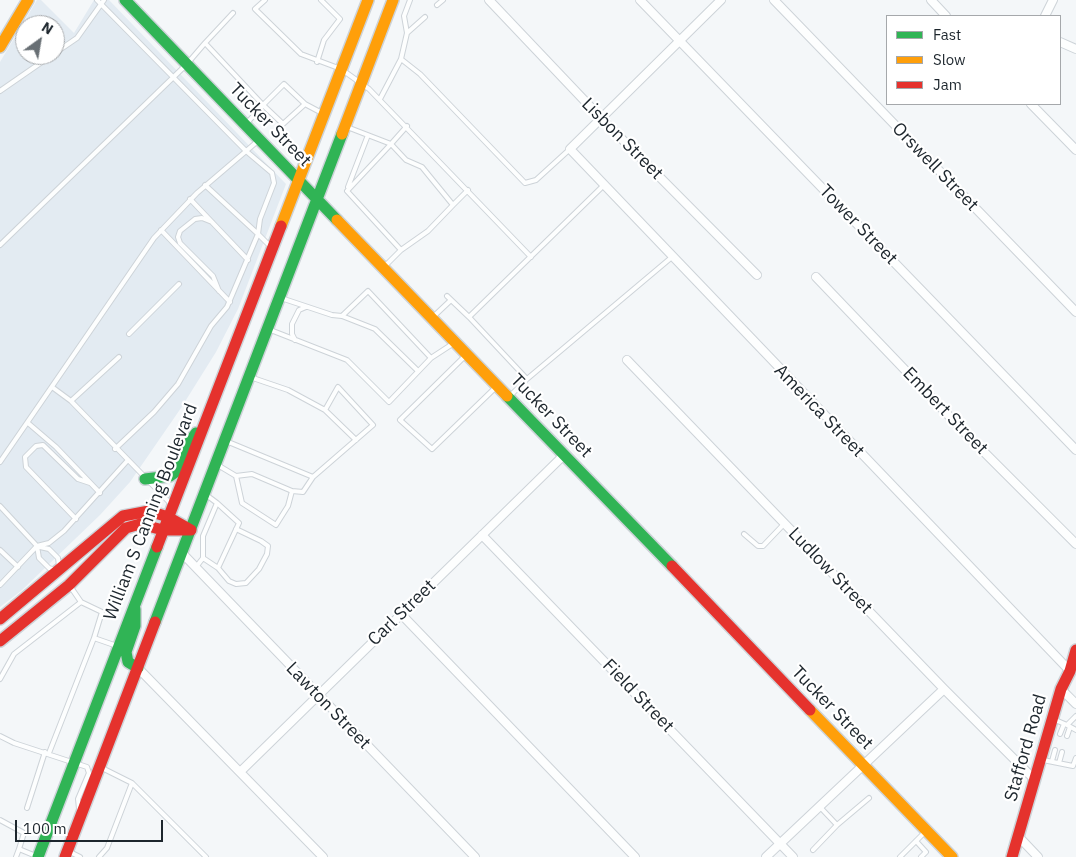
<!DOCTYPE html>
<html>
<head>
<meta charset="utf-8">
<style>
  body { margin:0 }
  #map { position:relative; width:1076px; height:857px; overflow:hidden; background:#f4f7f9; font-family:"IBM Plex Sans",sans-serif }
  canvas { display:block }
  .legend { position:absolute; left:886px; top:15px; width:175px; height:90px; box-sizing:border-box; background:#fff; border:1px solid #a5a8ab; margin:0; padding:6px 9px; list-style:none; font-size:15px; color:#1d262d }
  .legend li { display:flex; align-items:center; gap:10px; height:25px }
  .legend b { width:25px; border:1px solid #a5a8ab }
  .north { position:absolute; left:15px; top:15px; width:50px; height:50px; box-sizing:border-box; background:#fff; border:1px solid #a5a8ab; border-radius:50%; rotate:32deg; font-size:14px; font-weight:700; line-height:20px; text-align:center; color:#1d262d }
  .north::after { content:''; display:block; margin:auto; width:18px; height:22px; background:#686f74; clip-path:polygon(50% 0,100% 100%,50% 72%,0 100%) }
  .scale { position:absolute; left:15px; top:820px; width:148px; height:22px; box-sizing:border-box; border:2px solid #1d262d; border-top:0; padding-left:6px; font-size:15px; line-height:18px; white-space:nowrap; color:#1d262d; -webkit-text-stroke:4px #fff; paint-order:stroke }
</style>
</head>
<body>
<div id="map">
<canvas width="1076" height="857"></canvas>
<ul class="legend">
<li><b style="height:6px;background:#30b455"></b>Fast</li>
<li><b style="height:6px;background:#ff9f0a"></b>Slow</li>
<li><b style="height:6px;background:#e5322d"></b>Jam</li>
</ul>
<div class="north">N</div>
<div class="scale">100 m</div>
</div>
<script>
const ctx = document.querySelector('canvas').getContext('2d');
ctx.lineJoin = 'round';
function paint(path, color) { ctx.fillStyle = color; ctx.fill(path, 'evenodd'); }
const poly = rows => new Path2D(rows.map(r => 'M' + r).join(''));
function stroke(path, color, width, dash) { ctx.strokeStyle = color; ctx.lineWidth = width; ctx.lineCap = dash ? 'butt' : 'round'; ctx.setLineDash(dash || []); ctx.stroke(path); }
function label(font, color, halo, rows, align = 'center') {
  ctx.font = font + ' "IBM Plex Sans",sans-serif'; ctx.lineWidth = 4.5; ctx.setLineDash([]); ctx.textBaseline = 'middle'; ctx.strokeStyle = halo; ctx.fillStyle = color; for (const [text, x, y, turn = 0] of rows) {
    ctx.save(); ctx.translate(x, y); ctx.rotate((+turn || 0) * Math.PI / 180); ctx.textAlign = isNaN(turn) ? turn : align; if (halo) ctx.strokeText(text, 0, 0); ctx.fillText(text, 0, 0); ctx.restore();
  }
}
paint(poly([
  [37,0,41,0,74,33,94,0,109,0,286,184,238,309,216,352,181,408,130,482,100,515,21,591,0,607,0,62],
  [25,25,55,25,55,55,25,55]
]), '#e3ebf2');
const lane = poly([
  [97,0,246,151,272,173,274,183,260,219,258,234],
  [265,0,255,9,301,54,341,69,369,89,531,257],
  [437,5,443,0],
  [407,33,425,17],
  [205,43,233,13],
  [55,53,77,38,104,0],
  [401,59,420,74,525,183,536,180,570,149],
  [317,62,324,40,340,19,321,0],
  [0,91,52,55],
  [380,99,401,59,407,33,404,16,410,0],
  [247,123,263,105,283,124,305,104,322,113],
  [347,127,391,144,347,191,401,250,385,266],
  [205,185,258,234],
  [348,187,368,135],
  [190,199,248,260],
  [453,205,468,190],
  [212,222,202,218,195,219,180,231,178,237,180,243,213,276,219,291],
  [161,230,230,302],
  [0,245,187,64,205,43,263,105,284,84,305,104],
  [401,250,428,231,453,205,422,167,406,160,391,144,407,126],
  [447,296,469,317,604,185],
  [281,298,332,315,342,316,375,329,418,371],
  [433,317,451,300],
  [469,317,527,379,509,397],
  [268,329,347,360,389,402,431,358,368,291,342,316],
  [129,334,179,284],
  [295,340,292,334,292,324,299,310,306,307],
  [465,356,400,420,432,449,495,388],
  [431,358,454,343],
  [250,377,288,390,325,410,338,387,373,425,313,477,303,492,292,491],
  [527,379,672,257],
  [52,387,71,401,171,504],
  [71,401,119,357],
  [325,410,356,440],
  [28,423,56,447,100,493],
  [226,441,313,477],
  [115,449,154,412,178,384,211,326,227,307,258,234,270,246],
  [0,462,154,238,197,193,259,140],
  [216,464,236,476,252,474,292,491,288,506,276,525,242,503,236,476],
  [0,506,37,546,39,558,49,568,55,570],
  [76,519,26,467,25,457,36,446,43,445,78,479,90,483],
  [744,534,758,546,763,546,784,524],
  [40,547,49,549,58,558,59,566],
  [0,550,18,567],
  [203,558,218,568,239,523,217,503],
  [196,567,203,558,203,536,217,503,205,494],
  [218,568,229,581,236,584,246,583,259,569,267,554,268,546,261,541,236,529],
  [0,585,37,546,49,543,64,531,128,460],
  [70,586,81,602,102,612,94,638],
  [0,679,14,654,81,602],
  [1053,719,1067,725,1076,716],
  [1067,725,1076,730],
  [1060,734,1064,724],
  [0,736,14,743,87,767,89,773,78,799,79,809],
  [1067,736,1070,727],
  [49,753,94,638,117,646],
  [1043,760,1073,766,1076,758],
  [1052,761,1055,750],
  [1059,763,1062,752],
  [102,768,132,783,206,857],
  [820,807,837,825],
  [27,808,45,752],
  [0,820,24,833,19,849],
  [916,841,926,852,921,857],
  [813,850,837,825,869,798],
  [70,852,80,857],
  [16,857,19,849,36,856],
  [99,857,107,848,132,783],
  [900,857,925,832]
]);
const street = poly([
  [489,0,601,118,757,275],
  [640,0,1076,450],
  [721,0,570,149,1070,671],
  [774,0,1076,312],
  [931,0,946,16],
  [1045,16,1053,0],
  [1060,42,1076,49],
  [1031,104,1076,150],
  [816,277,974,442,1076,544],
  [627,360,944,689,1035,780],
  [482,535,793,857],
  [182,553,475,857],
  [401,614,635,857],
  [138,668,323,857],
  [1061,689,1076,704],
  [241,771,564,455],
  [1018,836,1038,857],
  [766,857,944,689]
]);
const fast = poly([
  [125,0,337,220],
  [507,396,672,566],
  [145,479,170,476,177,471,186,447,196,433],
  [135,609,135,626,126,652,128,662,138,668],
  [155,622,342,134],
  [38,857,157,547]
]);
const slow = poly([
  [0,47,28,0],
  [342,134,393,0],
  [337,220,507,396],
  [281,226,368,0],
  [810,710,952,857]
]);
const jam = poly([
  [157,547,281,226],
  [672,566,810,710],
  [0,619,123,516,149,511,168,517,191,530],
  [0,641,69,585,126,528,140,524,163,530,191,530],
  [65,857,155,622],
  [1012,857,1061,689,1070,671,1076,650]
]);
stroke(lane, '#cdd3d8', 6);
stroke(street, '#cdd3d8', 10);
stroke(fast, '#cdd3d8', 14);
stroke(slow, '#cdd3d8', 14);
stroke(jam, '#cdd3d8', 14);
stroke(lane, '#fdfefe', 4);
stroke(street, '#fdfefe', 8);
stroke(fast, '#30b455', 11);
stroke(slow, '#ff9f0a', 11);
stroke(jam, '#e5322d', 11);
label('18px', '#1d262d', '#fff', [
  ["Tucker Street",270,125,46],
  ["Lisbon Street",622,139,45],
  ["Orswell Street",935,167,46],
  ["Tower Street",858,225,46],
  ["America Street",819,411,46],
  ["Embert Street",945,411,46],
  ["Tucker Street",551,416,46],
  ["William S Canning Boulevard",151,512,-69],
  ["Ludlow Street",830,571,46],
  ["Carl Street",402,613,-44],
  ["Field Street",638,696,46],
  ["Lawton Street",328,706,46],
  ["Tucker Street",832,708,46],
  ["Stafford Road",1026,748,-74]
]);
</script>
</body>
</html>
